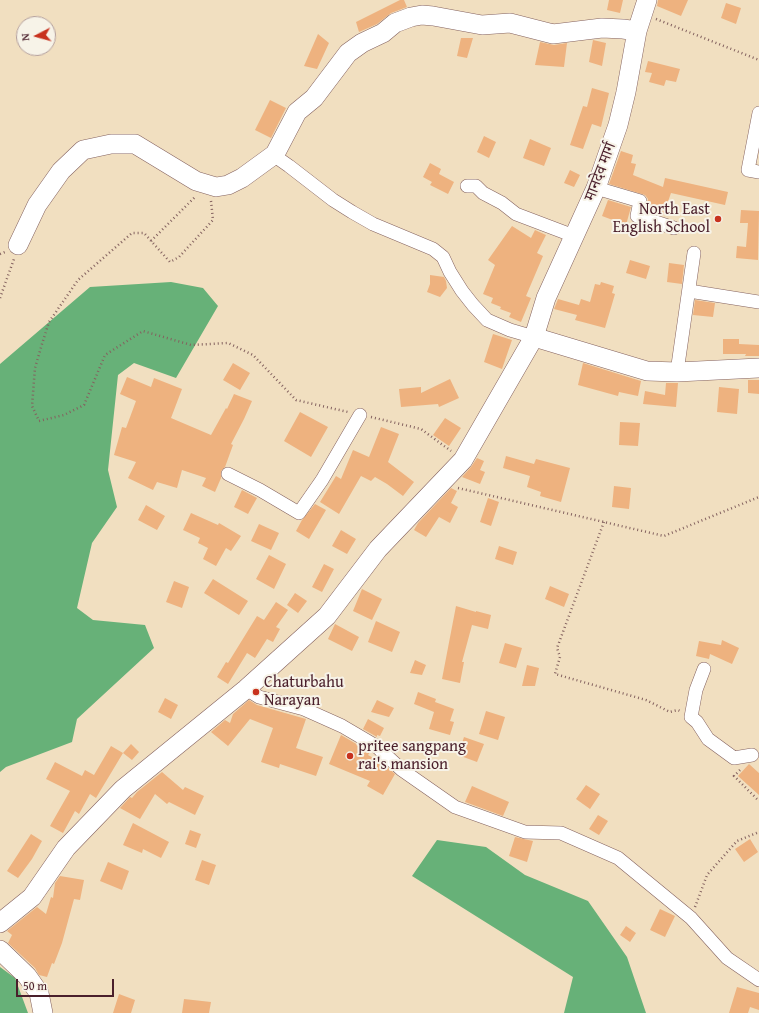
<!DOCTYPE html>
<html>
<head>
<meta charset="utf-8">
<style>
  body { margin:0 }
  #map { position:relative; width:759px; height:1013px; overflow:hidden; background:#f1dfc0; font-family:"Gentium Book Plus",serif }
  canvas { display:block }
  .north { position:absolute; left:16px; top:16px; width:40px; height:40px; box-sizing:border-box; background:#f7f3e8; border:1px solid #b29e9c; border-radius:50%; rotate:264deg; font-size:11px; font-weight:700; line-height:16px; text-align:center; color:#4a1f2b }
  .north::after { content:''; display:block; margin:auto; width:14px; height:18px; background:#c8321e; clip-path:polygon(50% 0,100% 100%,50% 72%,0 100%) }
  .scale { position:absolute; left:16px; top:979px; width:98px; height:18px; box-sizing:border-box; border:2px solid #4a1f2b; border-top:0; padding-left:5px; font-size:12px; line-height:14px; white-space:nowrap; color:#4a1f2b; -webkit-text-stroke:3px #f7f3e8; paint-order:stroke }
</style>
</head>
<body>
<div id="map">
<canvas width="759" height="1013"></canvas>
<div class="north">N</div>
<div class="scale">50 m</div>
</div>
<script>
const ctx = document.querySelector('canvas').getContext('2d');
ctx.lineJoin = 'round';
function paint(path, color) { ctx.fillStyle = color; ctx.fill(path, 'evenodd'); }
const poly = rows => new Path2D(rows.map(r => 'M' + r).join(''));
function stroke(path, color, width, dash) { ctx.strokeStyle = color; ctx.lineWidth = width; ctx.lineCap = dash ? 'butt' : 'round'; ctx.setLineDash(dash || []); ctx.stroke(path); }
function label(font, color, halo, rows, align = 'center') {
  ctx.font = font + ' "Gentium Book Plus","Noto Serif Devanagari",serif'; ctx.lineWidth = 4; ctx.setLineDash([]); ctx.textBaseline = 'middle'; ctx.strokeStyle = halo; ctx.fillStyle = color; for (const [text, x, y, turn = 0] of rows) {
    ctx.save(); ctx.translate(x, y); ctx.rotate((+turn || 0) * Math.PI / 180); ctx.textAlign = isNaN(turn) ? turn : align; if (halo) ctx.strokeText(text, 0, 0); ctx.fillText(text, 0, 0); ctx.restore();
  }
}
paint(poly([
  [171,282,203,288,218,306,176,378,134,363,118,375,108,470,117,507,92,543,77,608,93,620,145,625,154,648,77,719,72,742,6,767,0,772,0,364,90,287],
  [437,840,486,847,525,875,588,901,627,957,646,1013,564,1013,573,977,412,876],
  [0,967,15,978,28,1013,0,1013]
]), '#67b178');
paint(poly([
  [400,0,404,0,407,7,391,13,377,24,359,32,356,22],
  [609,0,623,0,620,13,607,10],
  [658,0,688,0,681,16,657,6],
  [726,3,741,8,736,24,721,18],
  [318,34,329,43,317,69,304,66],
  [461,38,473,38,467,58,457,56],
  [593,40,606,43,602,66,589,62],
  [540,42,554,45,567,43,564,67,535,65],
  [648,61,680,69,676,82,666,80,664,86,649,82,652,73,645,72],
  [592,88,609,93,601,127,592,124,583,149,570,145,583,106,587,107],
  [270,100,286,108,271,138,255,130],
  [484,136,496,142,489,158,477,152],
  [530,139,551,148,544,166,523,158],
  [621,151,633,155,631,163,636,164,633,175,663,187,665,178,728,192,725,205,671,193,663,216,646,211,648,199,645,195,609,184],
  [430,163,441,169,439,174,454,182,448,194,430,185,432,182,423,177],
  [570,170,580,175,574,187,564,183],
  [608,200,631,207,626,225,602,216],
  [741,210,759,211,758,260,736,258,737,246,746,247,748,223,740,223],
  [512,226,531,238,535,230,546,235,537,253,543,256,526,296,531,298,521,322,509,317,511,313,500,309,501,307,491,303,493,298,483,294,495,265,488,260],
  [630,260,650,266,646,279,626,273],
  [669,263,684,265,682,284,667,282],
  [430,275,444,277,446,281,447,288,440,297,427,292,430,284],
  [601,282,614,286,612,293,615,294,605,328,575,320,577,315,554,309,558,299,579,305,581,299,590,302,595,284,600,285],
  [695,300,715,303,713,317,693,315],
  [493,334,512,340,502,369,484,362],
  [723,339,739,339,739,344,759,345,759,356,745,356,746,354,723,354],
  [233,363,250,373,240,390,223,380],
  [583,363,641,381,638,396,619,392,618,396,578,385],
  [127,377,151,387,154,378,182,389,171,418,211,435,226,408,227,409,234,394,252,401,244,419,231,444,233,445,225,467,221,471,221,478,215,492,202,486,206,478,182,470,177,488,157,482,153,490,128,478,136,462,114,455,122,427,126,428,136,401,120,394],
  [450,379,459,398,439,407,438,404,401,407,399,389,421,387,421,393],
  [748,380,759,380,759,394,748,393],
  [666,383,678,383,676,407,643,404,645,391,665,395],
  [719,387,739,389,737,414,717,412],
  [300,412,328,427,311,457,284,441],
  [445,418,461,428,449,446,433,435],
  [620,422,640,423,638,446,619,445],
  [381,427,399,434,388,462,414,482,403,496,387,484,375,477,371,481,361,476,339,514,320,502,336,476,341,479,353,450,369,457],
  [506,456,534,464,536,459,570,468,561,502,540,496,541,492,527,487,530,476,503,468],
  [477,458,484,461,480,470,485,472,480,484,462,477,471,467],
  [614,486,631,488,629,509,612,507],
  [451,488,457,491,451,503,458,507,450,523,439,517,426,537,414,530,418,523],
  [242,490,257,498,248,514,234,507],
  [488,498,499,502,491,526,480,522],
  [315,504,326,510,309,539,296,531,302,520],
  [146,505,165,516,157,530,138,520],
  [191,513,218,525,219,523,241,536,231,551,226,548,216,566,203,559,208,548,198,543,200,538,183,530],
  [259,524,279,533,271,550,251,541],
  [341,530,356,539,347,554,332,546],
  [499,546,517,552,513,565,495,559],
  [269,555,286,564,274,589,256,579],
  [324,564,334,569,322,592,312,587],
  [213,579,248,601,239,615,204,593],
  [174,581,189,587,182,608,166,602],
  [550,586,569,594,564,607,545,599],
  [362,589,382,599,372,620,353,611],
  [295,593,307,601,298,613,287,605],
  [276,602,288,610,276,627,280,629,273,642,267,639,255,658,247,653,228,684,217,677,226,662,228,663,257,616,264,620],
  [456,606,476,612,476,611,491,615,488,629,472,625,462,662,464,662,460,683,442,679],
  [376,621,400,632,392,652,368,642],
  [335,624,359,637,352,651,328,639],
  [722,640,739,648,732,664,710,654,709,659,696,656,699,641,721,645],
  [505,643,522,648,516,668,499,663],
  [415,660,426,665,422,675,410,673],
  [527,665,539,668,535,686,522,686],
  [418,692,436,699,435,702,454,709,450,721,454,722,450,735,429,729,434,712,414,704],
  [165,698,178,705,171,719,158,712],
  [249,700,257,705,306,719,296,748,323,757,316,776,280,764,279,768,261,762,273,728,250,719,228,746,211,732,225,720,230,723,233,714],
  [377,700,394,708,389,717,371,712],
  [486,711,505,717,498,740,479,734],
  [368,719,384,728,380,736,377,735,377,737,363,729],
  [341,735,370,752,368,755,384,764,395,774,383,795,367,786,370,781,329,764],
  [464,737,484,744,477,762,458,755],
  [131,744,139,752,132,760,123,753],
  [111,746,123,753,96,798,90,794,79,814,75,811,63,833,50,826,70,791,46,779,55,762,82,776,85,770,94,775],
  [749,764,759,773,759,795,738,776],
  [162,772,183,790,185,787,204,796,195,815,169,802,167,804,155,794,140,819,120,808,130,797,132,798,137,792],
  [586,785,600,794,590,809,576,799],
  [472,786,509,802,503,816,465,802],
  [598,815,608,821,599,835,589,829],
  [133,823,169,842,161,858,143,849,142,853,123,845],
  [190,830,201,834,196,848,185,844],
  [31,834,42,841,32,859,18,878,7,871],
  [515,837,533,841,527,862,509,856],
  [750,839,758,852,744,862,735,849],
  [202,860,216,865,209,885,195,880],
  [108,862,129,871,122,890,100,881],
  [60,876,84,880,80,900,74,899,62,943,54,964,52,963,47,977,39,975,35,968,8,943,12,935,7,931,37,907,46,914,51,897,53,898,55,883],
  [660,909,675,916,665,937,650,930],
  [626,926,636,933,630,942,620,935],
  [737,987,759,993,759,1010,750,1007,748,1013,729,1013],
  [119,994,135,1000,131,1013,113,1013],
  [184,999,211,1002,209,1013,182,1013]
]), '#eeb27f');
const street = poly([
  [759,113,748,170,759,172],
  [275,154,279,159,289,166,333,200,352,212,373,224,433,249,443,257,450,272,462,291,473,305,487,320,510,330,534,337],
  [467,186,476,186,483,193,502,203,516,214,574,236],
  [596,188,640,201,637,216,674,228],
  [689,291,759,302],
  [677,372,694,253],
  [228,474,260,490,299,513,322,480,360,415],
  [704,669,696,690,691,717,697,722,708,739,734,758,752,755],
  [246,689,259,697,304,709,342,726,376,746,402,770,455,807,525,832,561,833,618,858,691,918,727,958,759,980]
]);
const secondary = poly([
  [18,245,37,205,61,171,83,150,111,144,135,144,196,181,216,187,228,185,242,178,275,154,297,112,314,98,348,53,362,43,383,33,395,23,411,17,422,15,433,16,482,25,510,23,553,34,602,28,623,29,637,31],
  [534,337,647,371,677,372,759,368],
  [0,923,32,897,66,848,123,789,246,689,327,616,378,549,463,460,534,337,546,298,596,188,618,125,626,92,637,31,647,0],
  [0,950,27,976,39,993,43,1013]
]);
stroke(street, '#84625f', 14);
stroke(secondary, '#84625f', 20);
stroke(poly([
  [656,19,759,60],
  [211,201,213,220,179,257,170,262,144,233,132,233,78,280,49,322,42,344,35,368,32,406,39,421,64,415,84,405,105,355,143,331,191,345,228,343,253,355,296,400,348,412],
  [151,241,196,196],
  [0,254,5,252],
  [0,298,14,259],
  [371,417,421,429,451,451],
  [458,488,664,536,759,497],
  [604,522,557,648,560,657,555,674,646,700,670,712,678,710,680,711],
  [740,770,734,776,759,801],
  [695,907,707,875,737,841,759,832]
]), '#84625f', 2.5, [1, 3]);
stroke(street, '#fff', 13);
stroke(secondary, '#fff', 19);
for (const [x, y, r, color] of [
  [718,219,4,"#c8321e"],
  [256,692,4,"#c8321e"],
  [350,756,4,"#c8321e"]
]) { const dot = new Path2D(); dot.arc(x, y, r, 0, 2 * Math.PI); ctx.fillStyle = color; ctx.fill(dot); stroke(dot, '#f7f3e8', 1.5); }
label('16px', '#4a1f2b', '#f7f3e8', [
  ["मानदेव मार्ग",601,172,-69]
]);
label('16px', '#4a1f2b', '#f7f3e8', [
  ["North East",710,210,"right"],
  ["English School",710,228,"right"],
  ["Chaturbahu",264,683],
  ["Narayan",264,701],
  ["pritee sangpang",358,747],
  ["rai's mansion",358,765]
], 'left');
</script>
</body>
</html>
